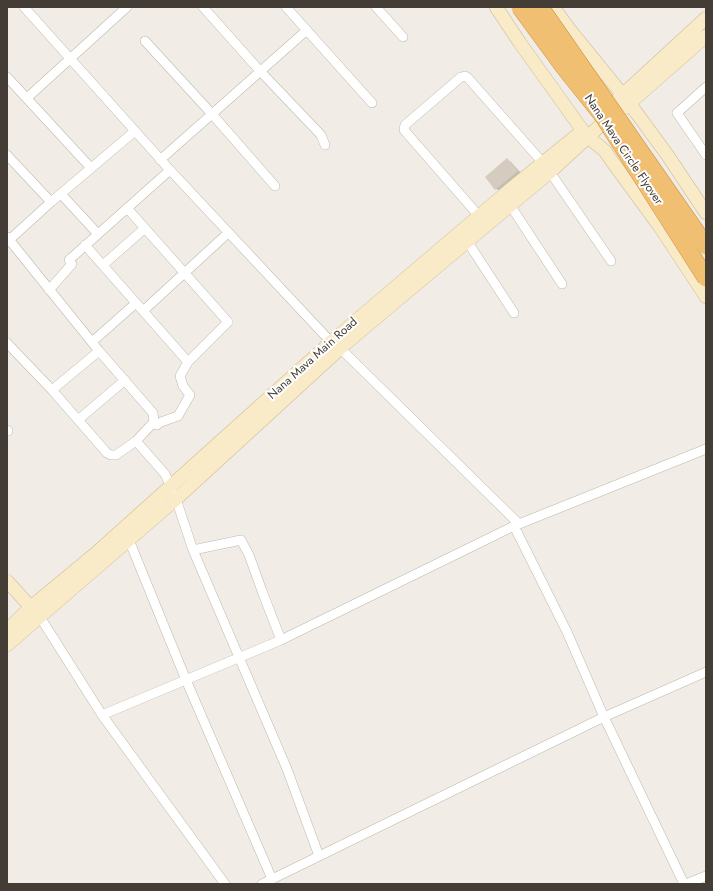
<!DOCTYPE html>
<html>
<head>
<meta charset="utf-8">
<style>
  body { margin:0 }
  #map { position:relative; width:713px; height:891px; overflow:hidden; background:#f1ede6; font-family:Jost,sans-serif }
  canvas { display:block }
  .frame { position:absolute; inset:0; border:8px solid #433d36; pointer-events:none }
</style>
</head>
<body>
<div id="map">
<canvas width="713" height="891"></canvas>
<div class="frame"></div>
</div>
<script>
const ctx = document.querySelector('canvas').getContext('2d');
ctx.lineJoin = 'round';
function paint(path, color) { ctx.fillStyle = color; ctx.fill(path, 'evenodd'); }
const poly = rows => new Path2D(rows.map(r => 'M' + r).join(''));
function stroke(path, color, width, dash) { ctx.strokeStyle = color; ctx.lineWidth = width; ctx.lineCap = dash ? 'butt' : 'round'; ctx.setLineDash(dash || []); ctx.stroke(path); }
function label(font, color, halo, rows, align = 'center') {
  ctx.font = font + ' Jost,sans-serif'; ctx.lineWidth = 4; ctx.setLineDash([]); ctx.textBaseline = 'middle'; ctx.strokeStyle = halo; ctx.fillStyle = color; for (const [text, x, y, turn = 0] of rows) {
    ctx.save(); ctx.translate(x, y); ctx.rotate((+turn || 0) * Math.PI / 180); ctx.textAlign = isNaN(turn) ? turn : align; if (halo) ctx.strokeText(text, 0, 0); ctx.fillText(text, 0, 0); ctx.restore();
  }
}
paint(poly([
  [507,160,511,162,521,173,500,191,496,189]
]), '#0003');
paint(poly([
  [507,158,518,171,495,190,485,177]
]), '#d5cbbf');
const street = poly([
  [24,7,170,170,331,342,340,348,519,524],
  [203,7,260,71,321,135,325,145],
  [286,7,372,103],
  [376,7,403,37],
  [145,41,212,114,275,186],
  [7,77,91,168],
  [706,87,677,113,706,155],
  [27,98,127,7],
  [7,155,51,202],
  [160,160,307,30],
  [550,172,611,261],
  [61,194,98,234],
  [510,205,562,284],
  [127,208,228,322,188,362,180,376,183,386,190,395,178,416,161,422,157,425],
  [479,216,404,130,405,125,461,77,465,76,468,78,543,163],
  [7,237,99,351,52,390],
  [467,241,514,313],
  [7,242,51,202,135,131],
  [85,245,188,362],
  [69,260,170,170],
  [103,265,145,228],
  [49,290,72,264],
  [143,311,228,233],
  [92,342,136,303],
  [7,343,52,390,107,453,111,455,116,455,136,441,165,474,176,499,193,550,287,769,319,856],
  [99,351,153,413,154,422,136,441],
  [78,420,125,380],
  [7,430,8,431],
  [514,526,567,632,604,717,684,884],
  [129,540,186,680,272,879],
  [193,550,241,540,249,555,262,591,281,640],
  [40,617,102,715,225,884],
  [102,715,281,640,514,526,706,449],
  [262,884,604,717,706,672],
  [686,884,706,876]
]);
const secondary = poly([
  [496,7,520,43,583,131,588,137,605,151,611,160,660,227,706,297],
  [553,7,570,30,630,104,668,156,706,213],
  [617,100,706,18],
  [623,109,706,36],
  [7,581,37,614],
  [7,630,31,607,95,554,331,342,513,187,581,132],
  [7,645,176,499,345,344,550,172,604,122]
]);
stroke(street, '#bfb7ac', 10);
stroke(secondary, '#cdbd99', 14);
stroke(street, '#fff', 9);
stroke(secondary, '#faebc8', 13);
const highwayBridge = poly([
  [520,7,564,67,603,116,706,278],
  [540,7,706,246]
]);
stroke(highwayBridge, '#cf9342', 18, []);
stroke(highwayBridge, '#f1bf71', 17);
label('12px', '#433d36', '#fff', [
  ["Nana Mava Circle Flyover",623,150,56],
  ["Nana Mava Main Road",313,359,-42]
]);
</script>
</body>
</html>
